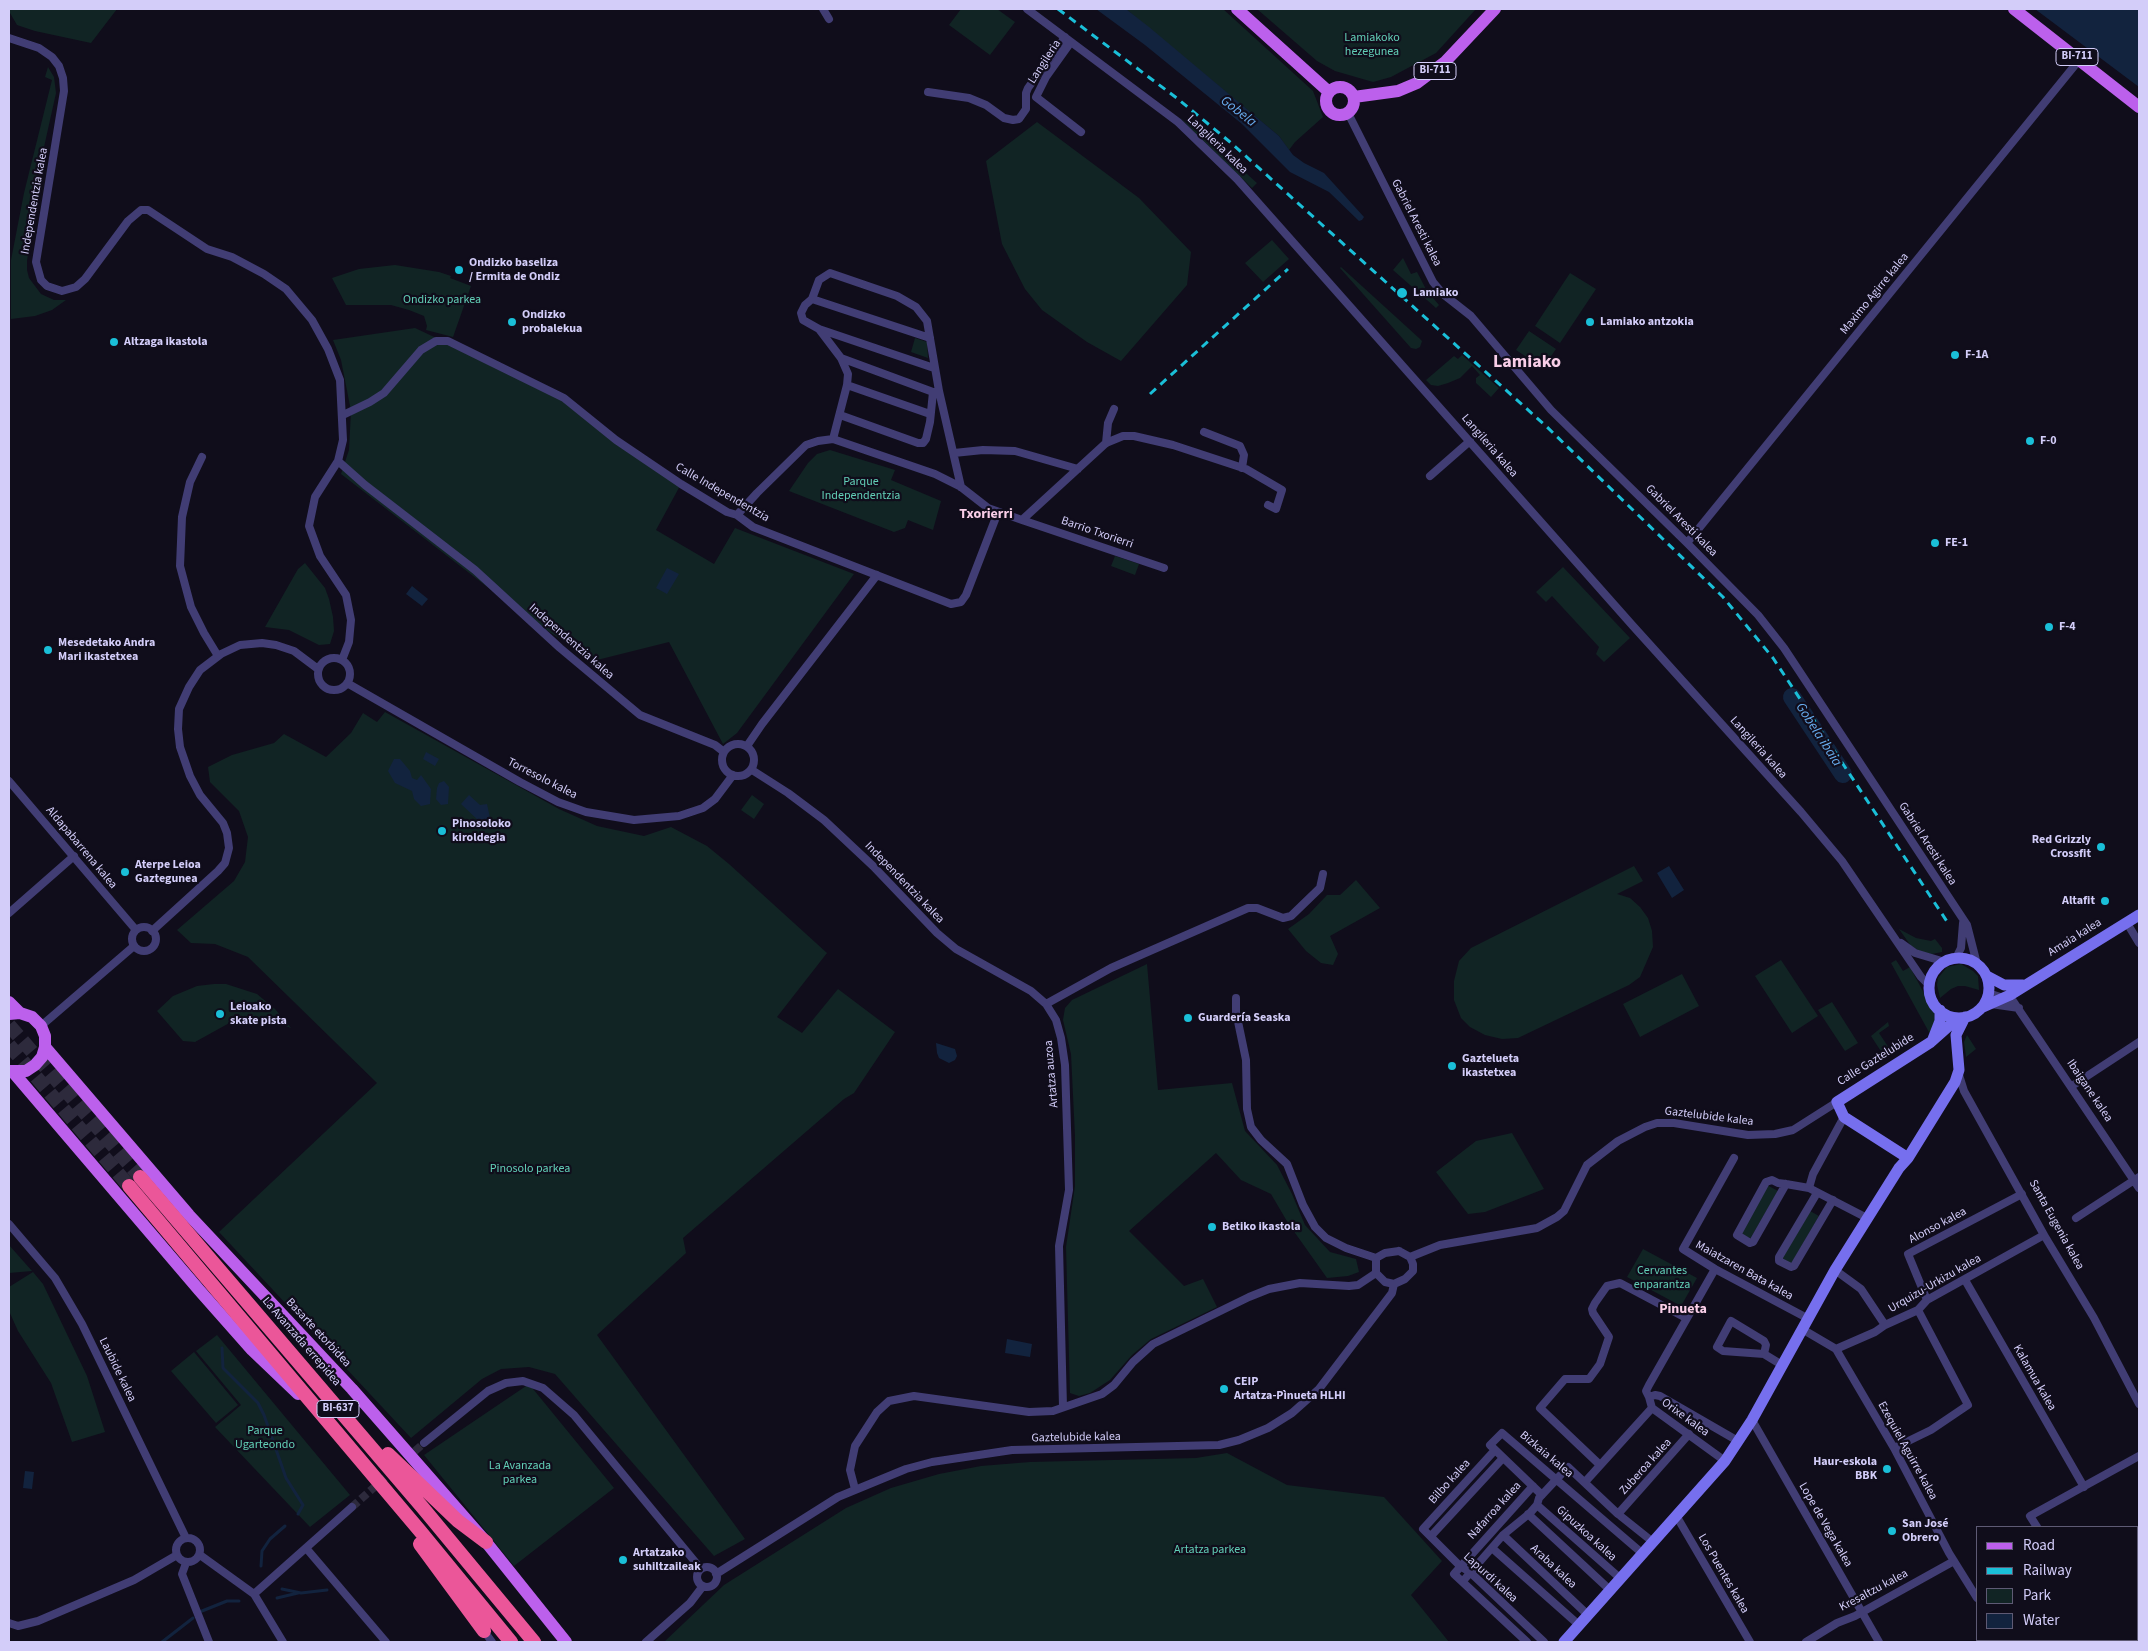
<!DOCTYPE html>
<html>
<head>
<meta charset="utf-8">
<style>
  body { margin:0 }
  #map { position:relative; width:2148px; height:1651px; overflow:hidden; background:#100d1b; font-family:"Source Sans 3",sans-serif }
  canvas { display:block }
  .frame { position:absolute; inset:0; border:10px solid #d3cdf9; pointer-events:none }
  .legend { position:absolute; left:1976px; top:1526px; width:162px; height:115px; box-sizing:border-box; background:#100d1b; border:1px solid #5e5a74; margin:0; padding:6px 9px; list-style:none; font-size:15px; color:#d3cdf9 }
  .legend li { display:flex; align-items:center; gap:10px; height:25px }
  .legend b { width:25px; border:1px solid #5e5a74 }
</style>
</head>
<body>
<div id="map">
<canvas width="2148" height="1651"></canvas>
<div class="frame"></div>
<ul class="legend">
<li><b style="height:6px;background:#bc60ec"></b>Road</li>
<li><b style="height:6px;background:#1abfd8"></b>Railway</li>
<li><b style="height:14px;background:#112424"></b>Park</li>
<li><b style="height:14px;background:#12233e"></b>Water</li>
</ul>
</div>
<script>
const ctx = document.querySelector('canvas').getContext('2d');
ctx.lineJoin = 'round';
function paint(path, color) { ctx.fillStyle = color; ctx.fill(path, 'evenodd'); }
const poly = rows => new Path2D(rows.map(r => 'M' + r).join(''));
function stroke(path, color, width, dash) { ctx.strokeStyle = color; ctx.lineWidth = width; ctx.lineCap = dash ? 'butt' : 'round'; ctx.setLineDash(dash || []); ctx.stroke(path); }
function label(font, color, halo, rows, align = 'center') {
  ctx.font = font + ' "Source Sans 3",sans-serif'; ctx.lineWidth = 4.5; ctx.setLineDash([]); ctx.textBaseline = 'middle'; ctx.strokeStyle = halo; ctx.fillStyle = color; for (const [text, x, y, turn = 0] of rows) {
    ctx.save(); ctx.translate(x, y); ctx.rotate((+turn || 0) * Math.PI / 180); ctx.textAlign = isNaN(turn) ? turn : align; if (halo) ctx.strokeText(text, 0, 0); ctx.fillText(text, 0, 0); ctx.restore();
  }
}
paint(poly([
  [10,9,117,9,91,43,35,31,17,25,10,13],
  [961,9,997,9,1015,22,990,55,949,25],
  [1126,9,1223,9,1313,91,1323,117,1295,142,1289,150,1279,136],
  [1257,9,1476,9,1436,53,1391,77,1373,82,1335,71,1317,61],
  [48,67,54,77,56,93,44,147,27,261,27,270,29,278,41,294,54,300,66,300,52,310,35,316,11,319,11,260,24,193,52,80,45,77],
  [1179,117,1208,139,1257,183,1252,188],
  [1037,122,1139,198,1191,252,1187,285,1121,361,1087,342,1042,310,1025,289,1002,244,986,161],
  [1272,240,1289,259,1263,282,1245,263],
  [1403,258,1411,274,1417,272,1427,291,1439,305,1436,308,1393,270],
  [395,265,439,272,451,276,450,278,471,286,453,337,426,330,427,326,424,316,409,310,391,305,346,305,332,278,359,269],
  [1341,267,1419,338,1422,341,1420,347,1416,349,1411,348,1340,268],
  [1570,273,1596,289,1560,343,1535,326],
  [415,328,564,398,681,484,656,530,714,564,735,528,854,574,737,733,723,744,669,642,593,661,521,613,341,474,349,450,351,411,341,360,333,340],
  [1529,331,1556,349,1543,368,1516,350],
  [915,338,927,342,928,358,911,352],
  [1462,355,1499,388,1491,397,1476,383,1476,378,1480,375,1472,366,1460,378,1448,383,1438,386,1431,385,1426,380,1454,356,1458,359],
  [830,450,895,470,891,480,941,501,933,530,908,520,905,528,894,532,789,491,808,463,817,454],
  [1115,556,1139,564,1135,575,1111,566],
  [305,563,325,588,329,599,333,617,334,631,330,644,319,645,289,630,265,627,298,569],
  [1563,567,1630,638,1604,662,1596,654,1599,647,1552,596,1546,602,1536,592],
  [385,712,559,809,597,826,644,836,671,827,707,846,729,864,827,953,777,1017,802,1033,838,989,895,1032,854,1093,844,1099,683,1238,686,1253,597,1335,745,1539,714,1556,555,1374,529,1367,501,1369,482,1379,411,1438,219,1232,377,1083,248,957,215,944,191,943,177,930,234,881,245,862,248,837,239,811,210,782,208,767,232,755,274,743,284,734,326,757,351,733,363,713,377,722],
  [752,795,764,804,754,819,741,810],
  [1634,866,1643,881,1617,894,1630,898,1640,907,1648,918,1652,931,1653,947,1640,977,1629,985,1518,1038,1502,1039,1485,1035,1470,1027,1461,1018,1454,1000,1454,981,1459,961,1471,948],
  [1356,880,1380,908,1330,936,1338,954,1333,965,1321,963,1306,951,1288,929,1309,914,1327,895,1340,895],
  [1899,929,1916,938,1931,941,1935,939,1942,948,1942,952,1932,954,1921,952,1911,946],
  [1781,960,1818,1016,1792,1033,1755,976],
  [1896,960,1903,971,1910,967,1934,1012,1935,1019,1930,1034,1891,963],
  [1147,964,1158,1090,1232,1083,1245,1131,1277,1165,1292,1194,1305,1225,1330,1252,1356,1259,1359,1272,1348,1276,1327,1278,1288,1223,1271,1194,1241,1180,1216,1153,1129,1231,1184,1286,1203,1279,1217,1307,1151,1339,1132,1355,1110,1380,1090,1393,1079,1396,1070,1393,1066,1247,1075,1186,1075,1136,1071,1054,1063,1020,1065,1008,1072,1000],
  [1961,964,1973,971,1978,976,1979,990,1965,986,1958,986,1951,989,1940,998,1937,985,1938,978,1947,967],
  [1682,974,1699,1006,1640,1037,1623,1004],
  [214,984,226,984,257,994,275,1009,291,1028,264,1018,251,1018,233,1021,195,1042,183,1041,157,1011,173,996,197,986],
  [1832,1002,1858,1043,1845,1051,1818,1010],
  [1888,1022,1889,1026,1879,1033,1891,1051,1884,1056,1871,1036],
  [1967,1035,1976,1049,1966,1057,1964,1042],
  [1512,1133,1544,1189,1485,1212,1468,1214,1436,1172,1476,1141],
  [1767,1185,1778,1191,1750,1239,1739,1233],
  [1810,1211,1819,1216,1791,1264,1782,1258],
  [9,1245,32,1271,9,1273],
  [1643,1249,1697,1278,1681,1306,1627,1277],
  [33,1272,43,1284,87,1376,105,1432,72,1442,51,1383,18,1331,9,1311,9,1287],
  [217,1335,350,1495,310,1527,215,1427,241,1405,196,1351],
  [194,1352,238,1405,216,1423,171,1371],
  [529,1384,614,1488,514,1566,424,1455],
  [1227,1453,1287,1485,1384,1497,1442,1561,1411,1595,1449,1642,664,1642,724,1585,846,1508,891,1488,939,1474,981,1466,1030,1462,1196,1458]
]), '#112424');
paint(poly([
  [1096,9,1126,9,1149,27,1279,136,1293,155,1304,163,1324,173,1364,217,1362,220,1359,221,1329,192,1290,172,1242,124,1145,45],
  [2035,9,2139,9,2139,87],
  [667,568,679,574,667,594,656,588],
  [412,586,428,599,422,606,406,594],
  [426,752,439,759,435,766,423,759],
  [394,759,400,759,410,771,412,778,417,780,421,775,431,789,430,804,421,806,414,799,412,791,395,783,388,771],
  [444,781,449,787,448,804,441,805,436,799,437,788,439,783],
  [469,795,480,805,487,804,490,818,479,821,461,804],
  [1669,866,1684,890,1672,898,1657,873],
  [936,1043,955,1049,957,1056,955,1060,949,1063,939,1058,937,1053],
  [1007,1339,1032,1344,1030,1357,1005,1353],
  [25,1471,34,1472,32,1489,23,1488]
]), '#12233e');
stroke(poly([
  [222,1348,223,1368,258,1403,264,1415,286,1478,303,1505,298,1514],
  [261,1566,262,1551,270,1539,285,1526],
  [282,1589,301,1593,327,1590],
  [277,1598,298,1593],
  [202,1611,227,1601,239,1601],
  [162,1642,193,1618]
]), '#12233e', 3);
stroke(poly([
  [1792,697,1843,774]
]), '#12233e', 18);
stroke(poly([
  [352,1507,424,1443]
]), '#2d2a3c', 8, [8, 4]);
stroke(poly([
  [9,1025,140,1177],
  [9,1045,129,1186]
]), '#2d2a3c', 14, [14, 7]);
stroke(poly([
  [823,9,829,19],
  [1027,9,1178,122,1237,179,1633,626,1801,812,1842,861,1921,977,1930,986],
  [9,38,39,48,52,57,59,66,63,78,64,91,36,262,41,280,47,286,62,291,76,287,85,279,128,221,141,210,148,210,207,249,232,257,264,274,286,289,312,320,328,349,340,380,343,440,338,461,315,497,309,526,320,556,346,595,351,620,349,642,342,660],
  [1071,42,1046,77,1036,97,1081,132],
  [928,92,969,98,986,105,1004,118,1013,120,1019,119,1026,109,1026,93,1028,88,1065,37],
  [1348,113,1433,282,1443,294,1471,316,1551,410,1687,543,1758,615,1784,648,1967,925,1977,964],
  [812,299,930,338],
  [819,329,841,358,848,374,847,385,833,439],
  [841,358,933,392,937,392],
  [934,368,819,329,803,320,801,313,805,305,812,299,819,280,830,273,897,296,916,307,927,321,939,391,961,487],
  [847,385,930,414],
  [343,415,370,402,384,393,421,350,436,341,448,341,564,398,616,440,681,484,727,512,737,515,753,527,951,604,961,602,966,595,998,512],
  [840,415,918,443,923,443,926,439,930,422,933,392],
  [1204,432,1240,446,1244,455,1242,468],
  [1106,443,1108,423,1114,409],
  [954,453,983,450,1015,451,1078,469],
  [202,457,190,482,182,517,180,566,191,607,204,633,218,656],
  [338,461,365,485,475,570,560,648,640,715,715,745,724,752],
  [1430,476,1470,441],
  [737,515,757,493,806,445,818,441,833,439,935,474,961,487,988,508,1022,520,1106,443,1123,436,1134,436,1173,445,1246,469,1282,490,1276,509,1268,505],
  [1022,520,1164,568],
  [1687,543,2080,59],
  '318 674a16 16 0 1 1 32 0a16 16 0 1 1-32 0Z',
  [347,683,520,782,558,802,586,812,634,820,679,816,703,808,715,799,733,775],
  '722 760a16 16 0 1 1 32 0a16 16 0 1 1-32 0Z',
  [747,746,762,724,877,575],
  [752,770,788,793,824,820,873,866,937,933,956,949,1031,991,1046,1004,1056,1020,1061,1038,1065,1065,1069,1190,1059,1246,1063,1407],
  [9,781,136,930],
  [9,913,74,856],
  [2127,923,2139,943],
  '132 939a12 12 0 1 1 24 0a12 12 0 1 1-24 0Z',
  [152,931,218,871,225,863,229,848,227,833,223,823,200,795,190,776,180,747,178,729,179,709,189,687,200,670,221,654,240,645,262,643,276,645,294,651,318,669],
  [1901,943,1915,953,1945,962],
  [1956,958,1961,948,1963,923],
  [1988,993,2013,1001,2139,1188],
  [1236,998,1236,1012,1246,1060,1247,1109,1251,1127,1261,1140,1287,1164,1303,1205,1315,1227,1326,1238,1346,1248,1376,1258],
  [1046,1004,1111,968,1248,908,1257,908,1283,918,1291,916,1320,888,1323,874],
  [1991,1004,2019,1008],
  [41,1026,134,946],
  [1959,1075,1964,1091,2044,1235,2094,1318,2139,1404],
  [2072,1086,2139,1042],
  [1734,1158,1683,1249,1715,1269,1807,1318],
  [1786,1184,1753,1242,1750,1243,1737,1235,1766,1182,1772,1180,1778,1183,1786,1184,1809,1188,1867,1218],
  [1809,1188,1813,1174,1844,1117],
  [1817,1193,1779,1257,1779,1261,1791,1267,1794,1266,1833,1200],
  [2076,1218,2139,1177],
  [9,1224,55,1278,82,1324,186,1538],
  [1399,1251,1410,1257,1413,1264,1413,1271,1405,1279,1394,1284,1385,1282,1376,1273,1376,1258,1385,1253,1399,1251],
  [1410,1257,1440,1245,1537,1228,1557,1217,1564,1211,1587,1165,1618,1141,1645,1127,1657,1123,1674,1123,1748,1135,1775,1134,1793,1130,1837,1102],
  [1835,1270,1861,1289,1885,1325],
  [1965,1280,2084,1487],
  [1927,1300,1908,1254,2022,1194],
  [1802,1329,1836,1349,1840,1356,1894,1448,1949,1553,1977,1598],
  [1836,1349,1875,1332,1885,1325,1918,1310,1927,1300,2044,1235],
  [1764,1354,1766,1345,1764,1341,1731,1321,1717,1347,1723,1351,1764,1354,1782,1365],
  [1649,1397,1646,1391,1649,1385,1715,1269],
  [1752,1420,1879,1642],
  [424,1443,488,1391,506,1383,523,1381,543,1388,574,1415,701,1569],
  [1894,1448,1931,1430,1968,1405,1918,1310],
  [1495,1450,1423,1529,1460,1566,1471,1573,1544,1642],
  [1725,1461,1652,1408,1649,1397,1655,1395,1660,1396,1738,1441],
  [1600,1465,1540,1408,1565,1379,1589,1379,1600,1364,1609,1337,1593,1313,1592,1309,1595,1303,1607,1286,1620,1283,1686,1318],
  [1585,1482,1652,1408],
  [855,1489,850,1470,855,1446,877,1412,889,1401,914,1396,1029,1412,1053,1411,1102,1394,1114,1385,1133,1362,1153,1344,1249,1297,1269,1289,1300,1283,1349,1286,1358,1285,1376,1273],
  [1542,1495,1490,1445,1502,1433,1643,1554],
  [1537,1505,1621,1579],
  [1528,1514,1610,1590],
  [1618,1514,1689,1434],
  [1677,1517,1750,1642],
  [2037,1527,2030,1516,2139,1456],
  [1503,1535,1588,1615],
  [1431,1536,1503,1458],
  '176 1550a12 12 0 1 1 24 0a12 12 0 1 1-24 0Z',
  [306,1548,386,1642],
  [1492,1548,1579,1625],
  [200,1555,254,1594,283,1642],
  [186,1563,182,1574,209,1642],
  '697 1577a10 10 0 1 1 20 0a10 10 0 1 1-20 0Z',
  [716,1574,838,1497,906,1469,932,1462,1012,1450,1219,1445,1239,1440,1268,1428,1292,1413,1319,1389,1392,1293,1394,1284],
  [1463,1581,1503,1535,1530,1513,1537,1505,1539,1498,1568,1467,1618,1514,1653,1542],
  [254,1594,352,1507],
  [9,1623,18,1626,38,1621,134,1580,177,1555],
  [484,1631,492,1642],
  [2000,1640,2001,1642],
  [2098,1640,2099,1642],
  [646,1642,690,1603,703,1586],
  [1527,1642,1454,1574,1533,1486],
  [1806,1642,1837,1623,1855,1616,1954,1561]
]), '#413d74', 8);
stroke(poly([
  '1929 988a30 30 0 1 1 60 0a30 30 0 1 1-60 0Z',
  [1987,976,2004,985,2023,985],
  [1983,1007,2010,995,2139,915],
  [1958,1018,1931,1042,1837,1102,1844,1117,1908,1158,1955,1082,1959,1070,1956,1035,1965,1017],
  [1933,1039,1940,1021,1940,1010],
  [1564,1642,1725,1461,1752,1420,1835,1270,1899,1168,1908,1158]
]), '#766fee', 11);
stroke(poly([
  [1237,9,1329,92],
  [2014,9,2139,107],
  '1326 101a14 14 0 1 1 28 0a14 14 0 1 1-28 0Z',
  [1354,97,1398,91,1417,83,1445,62,1495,9],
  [9,1002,20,1013],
  [9,1014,20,1013,32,1017,41,1026,45,1036,45,1047,42,1057,35,1065,26,1071,9,1071],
  [45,1047,189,1215,352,1389,486,1542,566,1642],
  [13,1072,199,1290,252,1350,298,1394]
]), '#bc60ec', 12);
stroke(poly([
  [140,1177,423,1508,534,1642],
  [129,1186,420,1531,511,1642],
  [388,1454,458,1521,486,1542],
  [420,1544,484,1631]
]), '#eb5699', 14);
stroke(poly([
  [1058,9,1178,99,1230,142,1547,427,1723,597,1773,658,1948,923],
  [1150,394,1288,269]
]), '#1abfd8', 3, [8, 6]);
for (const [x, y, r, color] of [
  [459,270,5,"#1abfd8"],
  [1402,293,6,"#1abfd8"],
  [512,322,5,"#1abfd8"],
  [1590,322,5,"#1abfd8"],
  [114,342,5,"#1abfd8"],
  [1955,355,5,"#1abfd8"],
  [2030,441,5,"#1abfd8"],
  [1935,543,5,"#1abfd8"],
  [2049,627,5,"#1abfd8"],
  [48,650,5,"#1abfd8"],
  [442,831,5,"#1abfd8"],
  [2101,847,5,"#1abfd8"],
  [125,872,5,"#1abfd8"],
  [2105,901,5,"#1abfd8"],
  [220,1014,5,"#1abfd8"],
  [1188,1018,5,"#1abfd8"],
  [1452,1066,5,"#1abfd8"],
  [1212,1227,5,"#1abfd8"],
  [1224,1389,5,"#1abfd8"],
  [1887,1469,5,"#1abfd8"],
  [1892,1531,5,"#1abfd8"],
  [623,1560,5,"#1abfd8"]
]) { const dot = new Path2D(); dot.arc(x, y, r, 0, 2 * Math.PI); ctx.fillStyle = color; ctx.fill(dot); stroke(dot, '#100d1b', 2); }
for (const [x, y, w] of [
  [2077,57,42],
  [1435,71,42],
  [338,1409,42]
]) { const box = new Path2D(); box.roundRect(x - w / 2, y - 8.5, w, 17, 4); ctx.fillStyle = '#100d1b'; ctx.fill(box); stroke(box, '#d3cdf9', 1); }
label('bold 11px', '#d3cdf9', null, [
  ["BI-711",2077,57],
  ["BI-711",1435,71],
  ["BI-637",338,1409]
]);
label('12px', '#62cfb7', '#100d1b', [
  ["Lamiakoko",1372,38],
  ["hezegunea",1372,52],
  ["Ondizko parkea",442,300],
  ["Parque",861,482],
  ["Independentzia",861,496],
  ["Pinosolo parkea",530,1169],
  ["Cervantes",1662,1271],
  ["enparantza",1662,1285],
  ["Parque",265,1431],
  ["Ugarteondo",265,1445],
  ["La Avanzada",520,1466],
  ["parkea",520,1480],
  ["Artatza parkea",1210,1550]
]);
label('12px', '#d3cdf9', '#100d1b', [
  ["Langileria",1045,62,-57],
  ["Langileria kalea",1217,145,44],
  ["Independentzia kalea",35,201,-80],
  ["Gabriel Aresti kalea",1416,223,63],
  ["Maximo Agirre kalea",1875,294,-51],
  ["Langileria kalea",1489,446,49],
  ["Calle Independentzia",722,493,30],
  ["Gabriel Aresti kalea",1681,521,45],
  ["Barrio Txorierri",1097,533,19],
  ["Independentzia kalea",571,642,41],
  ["Langileria kalea",1758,748,48],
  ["Torresolo kalea",542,779,27],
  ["Gabriel Aresti kalea",1927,844,57],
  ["Aldapabarrena kalea",81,848,50],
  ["Independentzia kalea",904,883,46],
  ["Amaia kalea",2075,938,-32],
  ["Calle Gaztelubide",1876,1060,-32],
  ["Artatza auzoa",1052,1074,-95],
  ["Ibaigane kalea",2089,1091,56],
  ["Gaztelubide kalea",1709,1117,7],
  ["Santa Eugenia kalea",2056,1225,61],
  ["Alonso kalea",1938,1226,-28],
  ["Maiatzaren Bata kalea",1744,1271,29],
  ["Urquizu-Urkizu kalea",1935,1284,-30],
  ["Basarte etorbidea",318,1333,47],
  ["La Avanzada errepidea",301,1342,49],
  ["Laubide kalea",117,1370,64],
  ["Kalamua kalea",2034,1378,60],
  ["Orixe kalea",1685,1418,36],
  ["Gaztelubide kalea",1076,1438,-1],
  ["Ezequiel Aguirre kalea",1907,1451,61],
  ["Bizkaia kalea",1546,1455,40],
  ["Zuberoa kalea",1646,1467,-48],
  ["Bilbo kalea",1450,1482,-48],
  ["Nafarroa kalea",1495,1511,-48],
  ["Lope de Vega kalea",1825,1525,60],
  ["Gipuzkoa kalea",1586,1534,42],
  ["Araba kalea",1553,1567,43],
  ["Los Puentes kalea",1723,1574,60],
  ["Lapurdi kalea",1490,1578,42],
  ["Kresaltzu kalea",1874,1591,-28]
]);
label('bold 12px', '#d3cdf9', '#100d1b', [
  ["Ondizko baseliza",469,263],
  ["/ Ermita de Ondiz",469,277],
  ["Lamiako",1413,293],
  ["Ondizko",522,315],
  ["probalekua",522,329],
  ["Lamiako antzokia",1600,322],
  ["Altzaga ikastola",124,342],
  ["F-1A",1965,355],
  ["F-0",2040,441],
  ["FE-1",1945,543],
  ["F-4",2059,627],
  ["Mesedetako Andra",58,643],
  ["Mari ikastetxea",58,657],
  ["Pinosoloko",452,824],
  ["kiroldegia",452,838],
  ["Red Grizzly",2091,840,"right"],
  ["Crossfit",2091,854,"right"],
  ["Aterpe Leioa",135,865],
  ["Gaztegunea",135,879],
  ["Altafit",2095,901,"right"],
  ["Leioako",230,1007],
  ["skate pista",230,1021],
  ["Guardería Seaska",1198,1018],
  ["Gaztelueta",1462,1059],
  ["ikastetxea",1462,1073],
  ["Betiko ikastola",1222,1227],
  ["CEIP",1234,1382],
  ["Artatza-Pìnueta HLHI",1234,1396],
  ["Haur-eskola",1877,1462,"right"],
  ["BBK",1877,1476,"right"],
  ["San José",1902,1524],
  ["Obrero",1902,1538],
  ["Artatzako",633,1553],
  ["suhiltzaileak",633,1567]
], 'left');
label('italic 14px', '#67abed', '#100d1b', [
  ["Gobela",1238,112,38],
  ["Gobela ibaia",1818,735,57]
]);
label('bold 14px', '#f9cee8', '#100d1b', [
  ["Txorierri",986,515],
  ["Pinueta",1683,1310]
]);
label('bold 18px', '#f9cee8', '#100d1b', [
  ["Lamiako",1527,363]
]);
</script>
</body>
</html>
